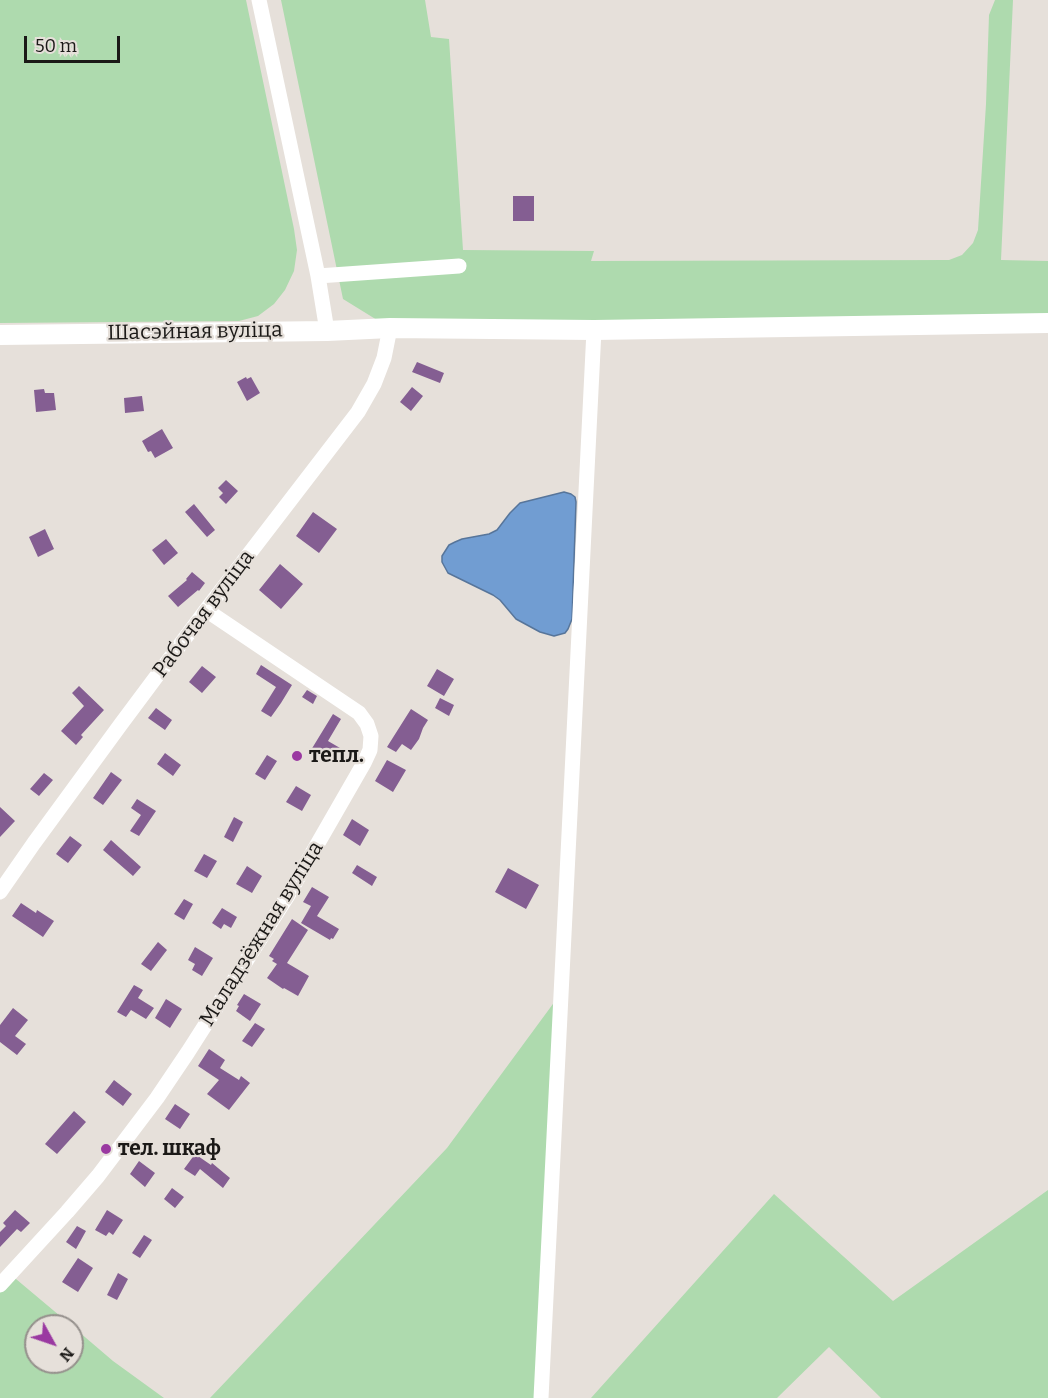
<!DOCTYPE html>
<html>
<head>
<meta charset="utf-8">
<style>
  body { margin:0 }
  #map { position:relative; width:1048px; height:1398px; overflow:hidden; background:#e6e0da; font-family:Bitter,serif }
  canvas { display:block }
  .north { position:absolute; left:24px; top:1314px; width:60px; height:60px; box-sizing:border-box; background:#e6e0da; border:2px solid #95908c; border-radius:50%; rotate:130deg; font-size:16px; font-weight:700; line-height:24px; text-align:center; color:#1b1917 }
  .north::after { content:''; display:block; margin:auto; width:21px; height:27px; background:#9a39a1; clip-path:polygon(50% 0,100% 100%,50% 72%,0 100%) }
  .scale { position:absolute; left:24px; top:36px; width:96px; height:27px; box-sizing:border-box; border:3px solid #1b1917; border-top:0; padding-left:8px; font-size:18px; line-height:21px; white-space:nowrap; color:#1b1917; -webkit-text-stroke:4px #e6e0da; paint-order:stroke }
</style>
</head>
<body>
<div id="map">
<canvas width="1048" height="1398"></canvas>
<div class="north">N</div>
<div class="scale">50 m</div>
</div>
<script>
const ctx = document.querySelector('canvas').getContext('2d');
ctx.lineJoin = 'round';
function paint(path, color) { ctx.fillStyle = color; ctx.fill(path, 'evenodd'); }
const poly = rows => new Path2D(rows.map(r => 'M' + r).join(''));
function stroke(path, color, width, dash) { ctx.strokeStyle = color; ctx.lineWidth = width; ctx.lineCap = dash ? 'butt' : 'round'; ctx.setLineDash(dash || []); ctx.stroke(path); }
function label(font, color, halo, rows, align = 'center') {
  ctx.font = font + ' Bitter,serif'; ctx.lineWidth = 4.5; ctx.setLineDash([]); ctx.textBaseline = 'middle'; ctx.strokeStyle = halo; ctx.fillStyle = color; for (const [text, x, y, turn = 0] of rows) {
    ctx.save(); ctx.translate(x, y); ctx.rotate((+turn || 0) * Math.PI / 180); ctx.textAlign = isNaN(turn) ? turn : align; if (halo) ctx.strokeText(text, 0, 0); ctx.fillText(text, 0, 0); ctx.restore();
  }
}
paint(poly([
  [0,0,246,0,294,229,297,250,294,271,285,290,274,304,258,316,239,321,0,323],
  [281,0,425,0,431,37,449,39,463,250,594,251,591,261,949,260,962,255,973,243,978,230,986,104,989,15,995,0,1013,0,1001,260,1048,261,1048,323,390,328,343,299],
  [561,993,541,1398,210,1398,447,1148],
  [1048,1190,1048,1398,881,1398,829,1347,777,1398,591,1398,774,1194,893,1301],
  [10,1274,72,1326,36,1326,36,1362,72,1362,72,1326,113,1361,164,1398,0,1398,0,1285]
]), '#aedaae');
const water = poly([
  [564,492,571,494,575,497,576,502,572,619,568,629,565,633,554,636,540,632,516,619,500,600,493,595,448,573,442,562,442,556,449,545,455,542,462,539,489,534,497,530,510,513,520,503,564,492]
]);
paint(water, '#719dd2');
stroke(water, '#57759a', 1.5);
paint(poly([
  [513,196,534,196,534,221,513,221],
  [417,362,444,373,440,383,412,372],
  [246,377,247,379,251,377,260,393,247,401,237,382],
  [412,387,423,396,411,411,400,402],
  [44,389,45,393,54,393,56,410,36,412,34,390],
  [142,396,144,411,125,413,124,398],
  [162,429,173,448,155,458,151,451,148,452,142,441],
  [226,480,238,491,226,504,219,497,223,493,218,488],
  [194,504,215,530,207,537,185,512],
  [313,512,337,529,319,553,296,536],
  [45,529,54,549,38,557,29,537],
  [166,539,178,553,164,565,152,550],
  [280,564,303,584,281,609,259,590],
  [192,572,205,583,199,591,198,590,178,607,168,596,187,580,186,579],
  [261,665,292,685,281,703,271,717,261,711,276,687,256,674],
  [202,666,216,677,202,693,189,682],
  [437,669,454,679,444,696,427,686],
  [79,686,104,710,81,735,83,737,76,745,61,731,84,706,72,693],
  [307,690,317,696,313,704,302,697],
  [440,698,454,705,449,716,435,708],
  [156,708,172,720,165,730,148,718],
  [411,709,428,720,423,728,419,739,411,750,402,744,396,752,387,747],
  [333,714,341,719,328,741,340,748,331,763,311,750],
  [165,753,181,765,173,776,157,764],
  [267,755,277,761,265,780,255,774],
  [387,760,406,770,393,792,375,781],
  [111,772,122,780,103,805,93,798],
  [44,773,53,780,39,796,30,789],
  [296,786,311,795,302,811,286,802],
  [137,799,156,811,139,836,130,831,141,815,131,808],
  [0,807,15,821,0,837],
  [234,817,243,822,233,842,224,837],
  [352,819,369,830,360,846,343,835],
  [70,836,82,845,68,863,56,854],
  [111,840,141,867,133,876,103,850],
  [204,854,217,861,207,878,194,871],
  [357,865,377,877,372,886,352,873],
  [247,866,262,876,252,893,236,884],
  [508,868,539,885,526,909,495,892],
  [312,887,329,897,317,916,339,929,333,939,331,938,330,940,301,923,311,906,303,902],
  [184,899,193,904,184,920,174,914],
  [21,903,36,913,37,910,54,921,43,937,12,916],
  [222,908,237,917,231,928,224,924,221,929,212,923],
  [292,919,308,930,287,963,309,976,298,996,284,988,283,989,267,978,277,964,272,961,274,959,269,956],
  [158,942,167,950,151,971,141,964],
  [195,947,213,958,202,976,192,970,195,964,188,960],
  [134,985,143,990,138,998,154,1008,146,1019,131,1010,126,1017,117,1012],
  [244,994,261,1004,250,1021,236,1011,239,1006,237,1005],
  [166,999,182,1009,170,1028,155,1018],
  [13,1008,28,1020,15,1036,26,1044,17,1055,0,1042,0,1025],
  [255,1023,265,1029,252,1047,242,1041],
  [209,1049,225,1060,220,1068,239,1080,241,1076,250,1083,229,1110,207,1094,219,1080,198,1066],
  [114,1080,132,1094,123,1106,105,1092],
  [175,1104,190,1114,180,1129,165,1119],
  [74,1111,86,1122,57,1154,45,1144],
  [195,1154,211,1165,212,1163,230,1178,223,1188,200,1169,195,1176,184,1169],
  [139,1161,155,1173,145,1187,130,1174],
  [172,1188,184,1197,175,1208,164,1199],
  [15,1210,30,1223,21,1232,17,1229,0,1247,0,1232,6,1226,3,1223],
  [107,1210,123,1220,113,1235,109,1232,106,1236,95,1230],
  [77,1226,86,1231,76,1249,66,1242],
  [144,1235,152,1240,140,1258,132,1253],
  [78,1258,93,1268,78,1292,62,1282],
  [118,1273,128,1279,117,1300,107,1295]
]), '#845e92');
stroke(poly([
  [259,0,318,276,327,331],
  [318,276,459,266],
  [0,892,34,843,121,724,206,610,358,412,374,384,384,358,390,328],
  [0,1285,67,1212,98,1176,157,1098,188,1052,287,897,364,763,370,750,371,736,367,724,359,713,206,610],
  [541,1398,594,330]
]), '#fff', 15);
stroke(poly([
  [0,335,327,331,390,328,594,330,1048,323]
]), '#fff', 20);
for (const [x, y, r, color] of [
  [297,756,6,"#9a39a1"],
  [106,1149,6,"#9a39a1"]
]) { const dot = new Path2D(); dot.arc(x, y, r, 0, 2 * Math.PI); ctx.fillStyle = color; ctx.fill(dot); stroke(dot, '#e6e0da', 2); }
label('21px', '#1b1917', '#e6e0da', [
  ["Шасэйная вуліца",195,332,-1],
  ["Рабочая вуліца",204,614,-53],
  ["Маладзёжная вуліца",262,934,-58]
]);
label('bold 21px', '#1b1917', '#e6e0da', [
  ["тепл.",309,756],
  ["тел. шкаф",118,1149]
], 'left');
</script>
</body>
</html>
